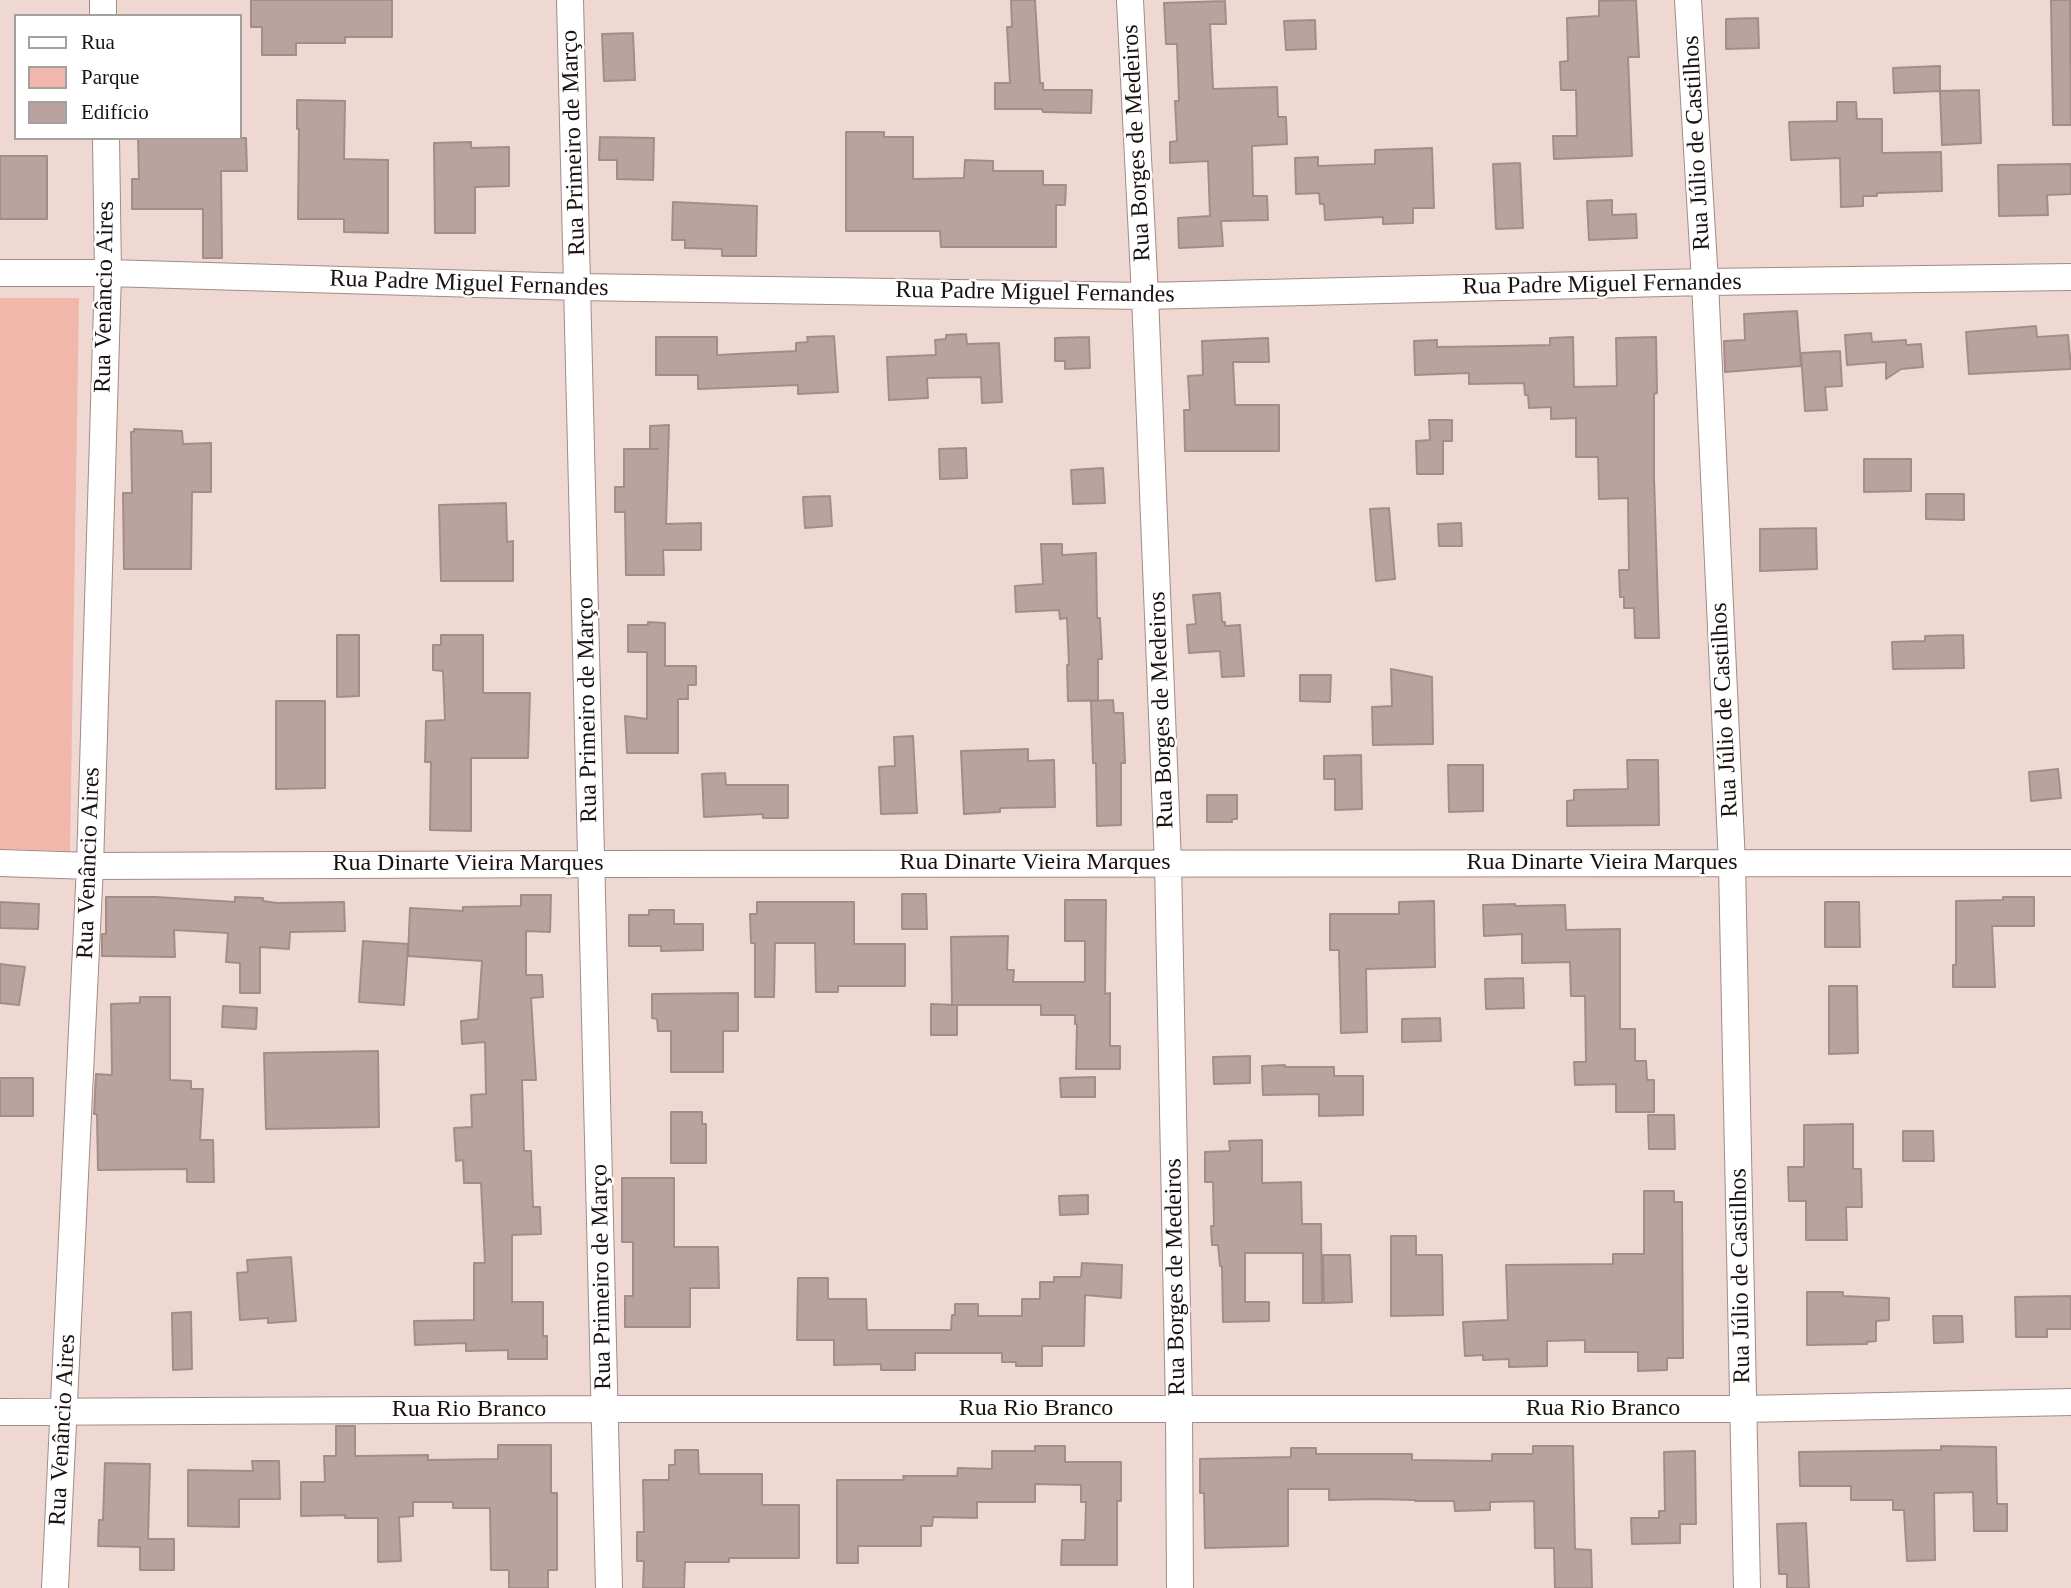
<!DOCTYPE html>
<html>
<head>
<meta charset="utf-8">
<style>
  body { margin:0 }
  #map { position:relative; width:2071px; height:1588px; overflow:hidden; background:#f0d8d2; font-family:"Times New Roman",serif }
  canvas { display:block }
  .legend { position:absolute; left:14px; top:14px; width:228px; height:126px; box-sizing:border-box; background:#fff; border:2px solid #a3a09f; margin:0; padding:9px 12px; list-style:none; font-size:21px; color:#1a1210 }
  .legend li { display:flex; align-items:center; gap:14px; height:35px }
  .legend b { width:35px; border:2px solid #a3a09f }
</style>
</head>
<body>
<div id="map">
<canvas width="2071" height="1588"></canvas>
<ul class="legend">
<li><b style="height:9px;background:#fff"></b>Rua</li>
<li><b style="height:19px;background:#f0b7aa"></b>Parque</li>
<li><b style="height:19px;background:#baa39e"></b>Edifício</li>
</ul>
</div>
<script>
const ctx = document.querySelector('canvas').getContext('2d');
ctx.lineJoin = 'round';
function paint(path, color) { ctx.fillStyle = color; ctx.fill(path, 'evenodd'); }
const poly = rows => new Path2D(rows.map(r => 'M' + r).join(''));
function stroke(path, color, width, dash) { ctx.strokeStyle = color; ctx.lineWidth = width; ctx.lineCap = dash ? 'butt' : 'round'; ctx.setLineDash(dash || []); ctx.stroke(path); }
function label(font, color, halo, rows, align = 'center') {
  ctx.font = font + ' "Times New Roman",serif'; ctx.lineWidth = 5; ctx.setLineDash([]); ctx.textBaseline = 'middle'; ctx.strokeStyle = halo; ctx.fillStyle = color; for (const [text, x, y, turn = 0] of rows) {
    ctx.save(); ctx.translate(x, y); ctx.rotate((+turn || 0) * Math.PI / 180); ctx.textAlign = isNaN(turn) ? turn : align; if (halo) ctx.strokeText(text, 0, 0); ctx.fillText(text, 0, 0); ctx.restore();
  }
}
paint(poly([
  [0,298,79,298,70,851,0,849]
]), '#f0b7aa');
const building = poly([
  [251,0,392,0,392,37,345,37,345,43,296,43,296,55,262,55,262,27,251,27,251,0],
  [1011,0,1035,0,1040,83,1043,83,1043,90,1092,90,1091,113,1043,112,1042,109,995,109,995,83,1010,83,1007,27,1012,27,1011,0],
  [1636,0,1639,57,1628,57,1632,156,1554,159,1553,136,1577,136,1576,90,1561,90,1560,62,1568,61,1567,18,1599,16,1599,1,1636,0],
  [2051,0,2070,0,2071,125,2053,125,2051,0],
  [1225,1,1226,24,1210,24,1213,89,1277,87,1278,117,1286,117,1287,144,1252,146,1253,196,1267,196,1268,220,1221,221,1223,246,1179,248,1178,218,1210,216,1208,161,1170,163,1170,142,1177,141,1175,101,1179,101,1177,44,1166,44,1164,3,1225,1],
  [1758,18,1759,48,1726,49,1726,19,1758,18],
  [1315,20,1316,49,1286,50,1284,21,1315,20],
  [633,33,635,80,604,81,602,34,633,33],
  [1940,66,1940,91,1894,93,1893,68,1940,66],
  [1979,90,1981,143,1942,145,1940,91,1979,90],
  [297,100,345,101,344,159,388,160,388,233,344,232,344,219,298,219,299,129,297,129,297,100],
  [1837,102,1856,102,1857,119,1882,119,1882,153,1941,152,1942,191,1877,193,1877,196,1863,196,1863,206,1841,207,1840,158,1791,160,1789,122,1837,121,1837,102],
  [846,132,884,132,884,137,913,137,913,179,964,178,965,160,993,161,993,171,1043,171,1043,185,1066,185,1065,205,1056,205,1056,247,941,247,940,231,846,231,846,132],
  [600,137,654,138,653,180,617,179,617,160,599,160,600,137],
  [138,138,246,138,247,171,221,171,222,258,203,258,203,209,132,209,132,179,139,179,138,138],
  [471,142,471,148,509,147,509,186,475,187,475,233,435,233,434,143,471,142],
  [1432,148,1434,208,1413,208,1413,223,1383,224,1383,217,1325,220,1324,204,1320,204,1319,193,1296,194,1295,158,1318,157,1318,166,1375,164,1375,150,1432,148],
  [0,156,47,156,47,219,0,219,0,156],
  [1520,163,1523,228,1496,229,1493,164,1520,163],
  [2071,164,2071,194,2047,195,2048,215,1999,216,1998,165,2071,164],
  [1612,200,1612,215,1636,214,1637,238,1589,240,1587,201,1612,200],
  [673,202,757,206,756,256,722,256,722,249,685,248,685,240,672,240,673,202],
  [1797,311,1801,366,1725,372,1724,341,1745,340,1744,314,1797,311],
  [2036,326,2037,337,2068,335,2071,369,1969,374,1966,332,2036,326],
  [1871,333,1872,342,1906,340,1906,345,1921,344,1923,367,1901,369,1886,379,1886,362,1847,365,1845,335,1871,333],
  [966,334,967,344,999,343,1002,402,982,403,981,377,927,378,928,398,889,400,887,357,936,355,935,340,946,339,946,335,966,334],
  [834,336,838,392,798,394,798,385,698,389,698,375,656,375,656,337,717,337,717,355,796,351,796,343,808,342,807,337,834,336],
  [1089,337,1090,368,1065,369,1065,361,1055,361,1055,338,1089,337],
  [1573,337,1574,387,1617,386,1616,338,1656,337,1657,393,1654,394,1654,478,1659,638,1635,638,1634,608,1624,608,1624,597,1620,597,1619,570,1629,570,1628,498,1599,499,1598,457,1576,457,1576,418,1551,419,1551,407,1529,408,1528,395,1525,395,1524,383,1469,384,1469,373,1415,375,1414,341,1437,340,1437,347,1506,346,1550,345,1550,338,1573,337],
  [1268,338,1269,362,1233,362,1235,405,1279,405,1279,451,1185,451,1184,410,1190,410,1188,376,1203,375,1202,341,1268,338],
  [1840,351,1842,386,1825,387,1827,410,1805,411,1801,353,1840,351],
  [1429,420,1452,420,1452,441,1443,441,1443,474,1417,474,1416,441,1430,440,1429,420],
  [669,425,666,524,701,523,701,550,663,550,664,575,626,575,625,512,615,512,615,487,624,487,624,449,658,449,650,449,650,426,669,425],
  [134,429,182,431,183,444,211,443,211,492,192,492,191,569,124,569,123,493,132,493,131,432,134,432,134,429],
  [966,448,967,478,940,479,939,449,966,448],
  [1864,459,1911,459,1911,491,1864,492,1864,459],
  [1103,468,1105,503,1073,504,1071,470,1103,468],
  [1926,494,1964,494,1964,520,1926,519,1926,494],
  [830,496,832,526,805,528,803,497,830,496],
  [506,503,507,542,513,541,513,581,441,581,439,505,506,503],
  [1389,508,1395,579,1376,581,1370,509,1389,508],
  [1461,523,1462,546,1439,546,1438,524,1461,523],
  [1816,528,1817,569,1760,571,1760,529,1816,528],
  [1041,544,1062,544,1062,555,1096,553,1097,618,1100,618,1102,659,1098,659,1098,700,1068,701,1067,665,1069,665,1067,618,1060,619,1059,610,1016,612,1015,586,1043,584,1041,544],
  [1220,593,1222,622,1225,622,1225,626,1240,625,1244,676,1222,677,1220,651,1189,653,1187,625,1196,624,1193,595,1220,593],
  [648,622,665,623,665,666,696,666,696,685,688,685,688,699,678,699,678,753,627,753,625,716,647,719,647,652,628,652,628,625,648,625,648,622],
  [337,635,359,635,359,696,337,697,337,635],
  [441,635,483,635,483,693,530,693,528,758,471,758,471,831,430,830,431,762,425,762,426,721,445,720,443,671,433,670,433,645,441,645,441,635],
  [1963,635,1964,668,1893,669,1892,642,1925,641,1925,636,1963,635],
  [1391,669,1432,677,1433,744,1373,745,1372,707,1392,706,1391,669],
  [1300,675,1331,675,1330,702,1300,701,1300,675],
  [1113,700,1114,713,1123,713,1125,763,1121,763,1121,825,1097,826,1096,763,1093,763,1091,701,1113,700],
  [276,701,325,701,325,788,276,789,276,701],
  [913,736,917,813,881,814,879,767,895,766,894,737,913,736],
  [1028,749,1028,761,1054,760,1055,807,1000,808,1000,812,964,814,961,751,1028,749],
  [1361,755,1362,809,1335,810,1335,779,1324,779,1324,756,1361,755],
  [1627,760,1658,760,1659,825,1567,826,1567,801,1574,800,1574,790,1628,789,1627,760],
  [1448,765,1483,765,1483,811,1449,812,1448,765],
  [2058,769,2061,798,2031,801,2029,772,2058,769],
  [725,773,726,785,788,785,788,818,763,818,763,814,704,817,702,774,725,773],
  [1207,795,1237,795,1237,819,1232,819,1232,822,1207,822,1207,795],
  [902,894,926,894,927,929,902,929,902,894],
  [521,895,551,895,550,932,526,931,526,975,542,975,543,997,531,998,536,1080,522,1080,524,1151,531,1151,533,1207,540,1207,541,1234,512,1235,512,1302,543,1302,543,1336,547,1336,547,1359,508,1359,508,1350,466,1351,466,1343,415,1345,414,1321,474,1320,474,1263,485,1263,481,1183,464,1183,463,1160,456,1161,454,1128,472,1127,471,1095,486,1094,485,1042,462,1044,461,1021,478,1019,482,961,408,956,410,908,463,911,463,907,521,906,521,895],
  [106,897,156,897,235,902,235,897,263,898,263,901,277,903,344,902,345,931,290,932,289,949,260,947,260,993,240,993,240,963,226,962,228,933,174,930,175,957,102,956,102,934,106,934,106,897],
  [2003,897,2034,897,2034,926,1992,926,1995,987,1953,987,1953,965,1956,965,1956,901,2003,900,2003,897],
  [1065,900,1106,900,1105,994,1110,993,1110,1046,1120,1046,1120,1069,1076,1069,1077,1024,1075,1024,1075,1015,1041,1015,1041,1005,952,1005,951,937,1008,936,1007,970,1014,970,1013,982,1085,982,1085,941,1065,941,1065,900],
  [1434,901,1435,967,1366,969,1367,1032,1341,1033,1339,950,1330,950,1330,914,1399,914,1399,902,1434,901],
  [0,902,39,904,38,929,0,928,0,902],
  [757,902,854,902,854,944,905,944,905,986,838,986,838,992,816,992,815,943,775,943,774,997,755,997,755,943,751,943,750,914,757,914,757,902],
  [1825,902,1859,902,1860,947,1825,947,1825,902],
  [1515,904,1515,906,1565,905,1566,930,1620,929,1620,1029,1635,1029,1635,1061,1646,1061,1647,1080,1654,1080,1654,1112,1616,1112,1616,1084,1575,1085,1574,1062,1586,1062,1585,996,1571,996,1570,962,1522,963,1522,934,1484,936,1483,905,1515,904],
  [649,910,674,910,674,924,703,924,703,950,661,951,661,946,629,946,629,915,649,915,649,910],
  [363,941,408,944,404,1005,359,1002,363,941],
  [0,964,25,967,19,1005,0,1003,0,964],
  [1523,978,1524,1008,1486,1009,1485,979,1523,978],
  [1829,986,1857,986,1858,1053,1829,1054,1829,986],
  [738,993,738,1031,723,1031,723,1072,671,1072,671,1031,658,1031,657,1019,652,1018,652,994,738,993],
  [140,997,170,997,170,1080,191,1081,191,1089,203,1089,200,1140,213,1140,214,1182,187,1182,187,1169,98,1170,97,1114,94,1114,96,1074,112,1075,111,1004,140,1003,140,997],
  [931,1004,957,1005,957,1035,931,1035,931,1004],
  [223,1006,257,1008,256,1029,222,1027,223,1006],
  [1440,1018,1441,1041,1402,1042,1402,1019,1440,1018],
  [378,1051,379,1127,266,1129,264,1053,378,1051],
  [1250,1056,1250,1083,1214,1084,1213,1057,1250,1056],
  [1285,1065,1285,1067,1334,1067,1334,1076,1363,1076,1363,1115,1319,1116,1319,1094,1263,1095,1262,1066,1285,1065],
  [1095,1077,1095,1097,1061,1097,1060,1078,1095,1077],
  [0,1078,33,1078,33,1116,0,1116,0,1078],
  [671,1112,702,1112,702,1124,706,1124,706,1163,671,1163,671,1112],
  [1648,1115,1674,1115,1675,1149,1649,1149,1648,1115],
  [1853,1124,1853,1169,1861,1169,1862,1207,1846,1207,1847,1240,1806,1240,1806,1201,1789,1201,1788,1167,1804,1167,1804,1125,1853,1124],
  [1903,1131,1933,1131,1934,1161,1903,1161,1903,1131],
  [1262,1140,1262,1183,1301,1182,1302,1224,1321,1224,1322,1303,1303,1303,1303,1253,1245,1253,1245,1302,1269,1302,1269,1321,1223,1322,1222,1266,1220,1266,1218,1245,1212,1245,1211,1226,1214,1226,1213,1182,1205,1182,1205,1152,1230,1151,1229,1141,1262,1140],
  [622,1178,674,1178,674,1247,718,1247,719,1288,690,1288,690,1327,625,1327,625,1296,633,1296,633,1242,622,1242,622,1178],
  [1644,1191,1674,1191,1674,1202,1682,1202,1683,1358,1667,1358,1667,1370,1638,1371,1638,1352,1585,1352,1585,1340,1547,1341,1547,1366,1509,1367,1509,1359,1483,1360,1483,1355,1465,1356,1463,1322,1508,1320,1506,1265,1613,1264,1613,1254,1644,1254,1644,1191],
  [1088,1195,1088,1214,1060,1215,1059,1196,1088,1195],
  [1391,1236,1416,1236,1416,1255,1442,1255,1443,1315,1391,1316,1391,1236],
  [1323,1255,1350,1255,1352,1302,1324,1303,1323,1255],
  [291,1257,296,1321,268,1323,268,1318,240,1320,237,1273,248,1272,247,1260,291,1257],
  [1082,1263,1122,1265,1121,1298,1085,1295,1084,1346,1042,1346,1042,1366,1016,1366,1016,1362,1002,1362,1002,1353,915,1353,915,1370,881,1370,881,1364,834,1365,834,1340,797,1340,798,1278,828,1278,828,1299,866,1299,867,1330,951,1330,952,1315,955,1315,955,1304,978,1304,978,1316,1022,1316,1022,1299,1040,1299,1040,1282,1054,1282,1054,1277,1081,1277,1082,1263],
  [1807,1292,1843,1292,1843,1296,1889,1298,1889,1320,1876,1321,1876,1341,1867,1342,1867,1344,1807,1345,1807,1292],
  [2071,1296,2071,1329,2047,1329,2047,1337,2016,1337,2015,1297,2071,1296],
  [191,1312,192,1369,173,1370,172,1313,191,1312],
  [1933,1316,1962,1316,1963,1342,1934,1343,1933,1316],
  [336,1426,355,1426,355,1456,428,1455,428,1460,498,1459,498,1445,551,1445,551,1493,557,1493,557,1570,548,1570,548,1588,509,1588,509,1570,491,1570,490,1508,453,1508,453,1502,413,1502,413,1516,399,1517,401,1561,378,1562,378,1518,345,1518,345,1515,301,1516,301,1482,325,1482,324,1456,336,1456,336,1426],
  [1035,1446,1065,1446,1065,1462,1121,1462,1121,1501,1117,1501,1117,1565,1061,1565,1062,1540,1085,1540,1086,1502,1081,1502,1081,1485,1035,1484,1035,1502,977,1502,977,1518,933,1517,932,1526,921,1526,921,1546,858,1546,858,1563,837,1563,837,1480,904,1480,903,1476,957,1476,958,1468,992,1469,992,1451,1035,1451,1035,1446],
  [1533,1446,1573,1446,1575,1549,1591,1550,1592,1588,1555,1588,1554,1548,1535,1548,1534,1501,1490,1502,1490,1510,1455,1511,1454,1501,1415,1501,1415,1500,1377,1499,1329,1500,1329,1489,1288,1489,1288,1546,1205,1548,1204,1493,1200,1493,1200,1459,1291,1457,1291,1448,1316,1448,1316,1454,1412,1454,1412,1460,1492,1461,1492,1454,1533,1454,1533,1446],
  [1941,1446,1996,1447,1997,1504,2007,1504,2007,1531,1974,1531,1973,1492,1934,1493,1935,1560,1907,1561,1904,1510,1893,1510,1893,1500,1851,1500,1851,1486,1800,1486,1799,1452,1941,1450,1941,1446],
  [675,1450,698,1450,699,1474,762,1474,762,1505,799,1505,799,1558,729,1558,729,1562,685,1562,684,1588,643,1588,644,1561,637,1561,637,1532,644,1532,643,1480,669,1480,669,1465,675,1465,675,1450],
  [1695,1451,1696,1524,1680,1524,1680,1543,1632,1544,1631,1518,1659,1518,1659,1511,1665,1511,1664,1452,1695,1451],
  [252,1461,279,1461,280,1499,239,1499,239,1527,188,1526,188,1470,253,1471,252,1461],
  [105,1463,150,1464,148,1539,174,1539,174,1570,140,1570,140,1547,98,1546,99,1520,103,1520,105,1463],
  [1806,1523,1809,1588,1787,1588,1787,1574,1779,1574,1777,1524,1806,1523]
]);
paint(building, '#baa39e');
stroke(building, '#a48d88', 2);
const minor = poly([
  [103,0,103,16],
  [570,0,609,1588],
  [1130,0,1145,296,1168,863,1179,1409,1180,1588],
  [1688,0,1705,282,1732,864,1747,1588],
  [0,273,108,273,578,287,1145,296,1705,282,2071,277],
  [0,863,90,866,591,864,2071,863],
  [0,1412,605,1409,1744,1409,2071,1402],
  [55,1588,90,866,108,273,106,138]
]);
stroke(minor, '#a18b86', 28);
stroke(minor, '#fff', 26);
label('24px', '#1a1210', '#fff', [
  ["Rua Primeiro de Março",574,143,-92],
  ["Rua Borges de Medeiros",1137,143,-93],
  ["Rua Júlio de Castilhos",1697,143,-93],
  ["Rua Padre Miguel Fernandes",469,284,2],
  ["Rua Padre Miguel Fernandes",1602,285,-1],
  ["Rua Padre Miguel Fernandes",1035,293,1],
  ["Rua Venâncio Aires",105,297,-89],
  ["Rua Primeiro de Março",588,710,-91],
  ["Rua Borges de Medeiros",1162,710,-92],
  ["Rua Júlio de Castilhos",1725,710,-93],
  ["Rua Venâncio Aires",89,863,-88],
  ["Rua Dinarte Vieira Marques",1035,863],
  ["Rua Dinarte Vieira Marques",1602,863],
  ["Rua Dinarte Vieira Marques",468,864],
  ["Rua Júlio de Castilhos",1741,1276,-91],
  ["Rua Primeiro de Março",602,1277,-91],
  ["Rua Borges de Medeiros",1176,1277,-91],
  ["Rua Rio Branco",1036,1409],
  ["Rua Rio Branco",1603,1409],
  ["Rua Rio Branco",469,1410],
  ["Rua Venâncio Aires",63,1430,-87]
]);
</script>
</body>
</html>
